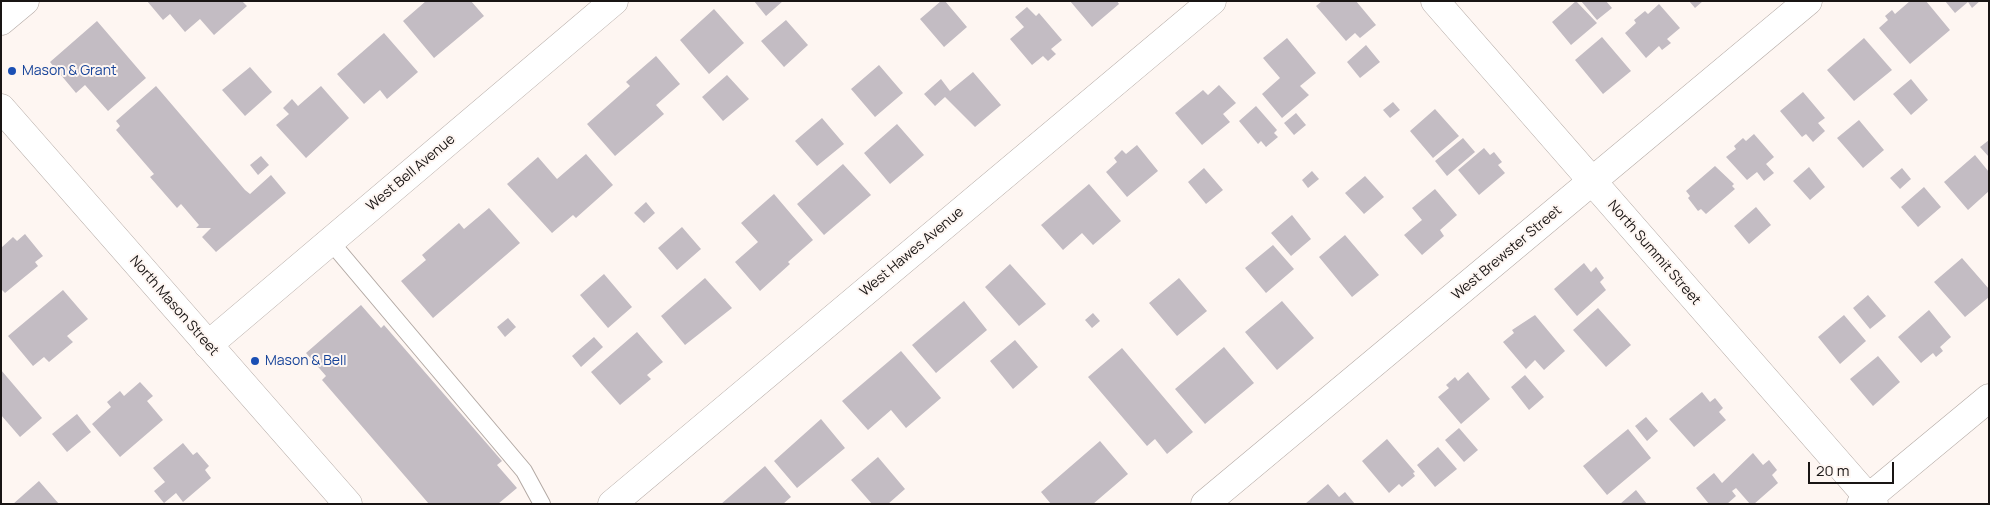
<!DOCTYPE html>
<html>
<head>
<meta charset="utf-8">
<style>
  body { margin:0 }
  #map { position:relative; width:1990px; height:505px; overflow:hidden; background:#fef6f2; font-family:Manrope,sans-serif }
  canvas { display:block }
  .frame { position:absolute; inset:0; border:2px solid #191514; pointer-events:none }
  .scale { position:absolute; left:1808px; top:462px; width:86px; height:22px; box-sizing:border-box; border:2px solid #191514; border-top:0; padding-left:6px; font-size:15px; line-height:18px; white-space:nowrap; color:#191514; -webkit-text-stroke:4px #fef6f2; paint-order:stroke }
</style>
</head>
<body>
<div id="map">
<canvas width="1990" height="505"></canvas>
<div class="frame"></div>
<div class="scale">20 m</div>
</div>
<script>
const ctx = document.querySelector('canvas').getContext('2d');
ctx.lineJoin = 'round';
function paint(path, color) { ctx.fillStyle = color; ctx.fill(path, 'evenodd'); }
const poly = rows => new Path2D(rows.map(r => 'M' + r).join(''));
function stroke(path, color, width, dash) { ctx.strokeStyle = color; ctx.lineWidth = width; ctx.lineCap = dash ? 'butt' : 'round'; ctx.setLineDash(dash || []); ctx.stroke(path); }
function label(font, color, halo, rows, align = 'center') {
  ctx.font = font + ' Manrope,sans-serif'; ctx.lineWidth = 4; ctx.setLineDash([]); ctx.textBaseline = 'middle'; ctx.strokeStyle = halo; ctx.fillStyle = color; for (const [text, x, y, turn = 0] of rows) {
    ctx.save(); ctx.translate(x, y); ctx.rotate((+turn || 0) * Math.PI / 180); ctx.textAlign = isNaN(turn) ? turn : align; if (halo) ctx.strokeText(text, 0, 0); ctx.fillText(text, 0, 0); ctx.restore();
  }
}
paint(poly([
  [147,1,242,1,247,6,214,35,200,19,185,32,170,14,163,20],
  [426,1,471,1,484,16,434,58,403,21],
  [754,1,783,1,766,16],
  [941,1,945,1,967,27,944,47,920,19],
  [1070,1,1117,1,1119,4,1092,27],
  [1322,1,1356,1,1376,25,1360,38,1355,33,1346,41,1316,6],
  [1576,1,1597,23,1571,45,1552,22],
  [1581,1,1606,1,1612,8,1597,20],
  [1689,1,1703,1,1695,8],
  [1910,1,1926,1,1950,30,1910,64,1879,28,1888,20,1885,16,1892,10,1895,14],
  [1945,1,1980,1,1972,8,1968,2,1955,13],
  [1659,4,1680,28,1667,39,1671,43,1662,50,1659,46,1646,58,1625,33,1636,23,1634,20,1645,11,1648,14],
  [1027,7,1036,16,1039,13,1062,40,1051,49,1056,54,1048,61,1043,56,1032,65,1010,39,1024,27,1015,17],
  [714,9,744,43,709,74,680,40],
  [786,20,808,45,784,67,761,41],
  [97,21,146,78,108,111,85,85,76,93,50,62],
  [384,33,418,72,387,99,380,90,364,104,337,74],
  [1602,37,1631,71,1603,94,1575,60],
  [1287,38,1316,73,1300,86,1309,95,1282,118,1262,94,1280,78,1263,58],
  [1864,38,1892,70,1854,101,1827,70],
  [1366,45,1380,62,1360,78,1347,62],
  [656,56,680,84,656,105,664,114,615,156,587,124,630,86,626,82],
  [879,65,903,93,875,117,851,89],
  [250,67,272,92,245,116,222,90],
  [973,72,1001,105,975,127,945,97,935,106,924,94,941,79,950,91],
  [727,75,749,99,723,121,702,97],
  [1911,79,1928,100,1911,115,1893,94],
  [1219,85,1236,103,1223,114,1230,122,1202,145,1175,113,1203,90,1208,95],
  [156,86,245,190,250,194,271,175,286,193,216,252,202,237,211,228,196,228,199,225,181,204,177,208,150,177,154,174,116,130,120,126,116,121],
  [321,86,349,118,306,158,276,125,289,114,283,108,292,99,298,106],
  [1803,92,1825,118,1818,123,1825,131,1813,142,1806,134,1802,137,1780,111],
  [1393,102,1400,110,1390,118,1383,110],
  [1256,106,1277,130,1274,133,1278,137,1266,147,1261,141,1258,144,1239,121],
  [1435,109,1459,136,1433,158,1410,131],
  [1296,113,1306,125,1294,135,1284,123],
  [822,118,844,144,817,166,795,141],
  [1859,120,1884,150,1863,168,1837,138],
  [897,124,924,155,890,184,864,153],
  [1754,134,1774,157,1766,164,1774,173,1764,181,1757,172,1747,180,1726,157,1736,149,1734,146,1743,138,1746,141],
  [1463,138,1475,152,1447,176,1435,161],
  [1989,140,1989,157,1980,147],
  [1137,145,1158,171,1127,197,1106,172,1117,162,1114,158,1122,150,1126,154],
  [1484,148,1490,155,1494,152,1502,162,1498,165,1505,173,1479,195,1458,170],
  [586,154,613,185,576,218,573,215,552,233,507,184,538,157,557,179],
  [1975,155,1989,172,1989,191,1968,210,1944,182],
  [261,156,269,165,258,175,250,165],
  [843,164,871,195,824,235,797,204],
  [1715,166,1734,184,1732,186,1735,189,1706,214,1701,209,1698,211,1688,198,1690,196,1686,191],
  [1809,167,1825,187,1810,200,1793,181],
  [1204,168,1223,190,1206,204,1188,182],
  [1902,168,1911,179,1900,189,1890,178],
  [1312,171,1319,179,1308,188,1302,180],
  [1365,176,1384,197,1364,214,1345,193],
  [1089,184,1121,221,1093,245,1082,233,1063,250,1041,225],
  [1924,187,1941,207,1918,227,1901,207],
  [1435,189,1457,215,1440,230,1444,236,1422,255,1404,235,1422,220,1412,208],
  [774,194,813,240,788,262,790,264,760,291,735,262,758,242,741,223],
  [646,202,655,213,644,223,634,213],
  [1756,207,1771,225,1749,244,1734,226],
  [489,208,520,243,433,318,401,281,426,260,422,255,459,223,464,229],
  [1292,215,1311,239,1291,256,1271,233],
  [682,227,701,249,677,270,658,248],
  [25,234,43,256,35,262,38,266,5,293,1,289,1,248,13,237,17,241],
  [1345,235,1379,275,1352,297,1319,257],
  [1273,245,1294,269,1266,293,1245,268],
  [1962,258,1989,289,1989,297,1965,317,1934,282],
  [1584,263,1591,272,1596,267,1604,278,1600,282,1606,290,1577,316,1554,289],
  [1010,264,1046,304,1019,326,985,287],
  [604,274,632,307,608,328,580,295],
  [705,278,732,308,685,345,661,316],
  [1179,278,1207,311,1177,336,1149,303],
  [63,290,88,319,67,336,73,342,49,362,44,357,33,366,8,336],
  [1868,295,1886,316,1870,329,1853,308],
  [964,301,987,330,936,373,912,345],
  [1282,301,1314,338,1277,370,1245,332],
  [361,305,381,328,384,325,502,461,497,465,517,488,498,504,429,504,322,380,326,376,306,353],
  [1598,308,1631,345,1606,367,1573,330],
  [1929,310,1951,337,1940,347,1943,351,1936,357,1933,353,1921,363,1898,337],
  [1093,313,1100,321,1092,328,1085,320],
  [1535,315,1565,351,1544,370,1535,360,1526,369,1503,342,1514,333,1512,330],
  [1844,315,1866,341,1840,364,1818,337],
  [508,318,516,327,505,337,497,327],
  [637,332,663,362,647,375,651,379,620,405,591,372],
  [594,337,603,347,581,367,572,356],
  [1015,340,1038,367,1013,389,990,361],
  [1224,347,1254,383,1205,424,1175,389],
  [1122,348,1193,432,1167,454,1155,439,1147,446,1088,377],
  [901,351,941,398,906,428,891,410,868,430,842,401],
  [1878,356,1900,382,1873,406,1850,379],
  [1,370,42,418,20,437,1,415],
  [1468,372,1490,399,1461,424,1438,397,1449,388,1446,385,1455,377,1458,381],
  [1525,375,1544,397,1529,410,1511,387],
  [140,382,153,396,147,401,163,420,120,457,92,424,111,407,107,402,120,391,124,396],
  [1702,392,1710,402,1715,398,1723,408,1719,412,1726,420,1694,447,1669,419],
  [77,414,91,432,67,452,52,434],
  [1646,417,1658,431,1647,441,1635,426],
  [821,419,845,448,797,488,774,461],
  [1459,428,1478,450,1464,462,1445,440],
  [1628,429,1651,458,1607,495,1583,466],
  [1387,439,1415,472,1413,473,1415,476,1402,487,1399,484,1389,493,1362,461],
  [1100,441,1128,474,1093,504,1051,504,1041,492],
  [183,443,193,455,197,452,209,466,205,470,211,478,183,502,176,493,164,503,154,491,165,482,153,468],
  [1438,447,1457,469,1435,487,1417,465],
  [1753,453,1763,465,1769,460,1777,470,1772,475,1778,483,1754,504,1750,504,1736,488,1732,491,1736,496,1727,504,1709,504,1696,488,1714,473,1722,483],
  [878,457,905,489,888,504,872,504,851,480],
  [765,466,791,497,783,504,721,504],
  [39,481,59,504,13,504],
  [1328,484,1339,497,1345,492,1355,504,1305,504],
  [1636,490,1647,504,1620,504]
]), '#c3bcc3');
const lane = poly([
  [330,241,524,471,542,504]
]);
const street = poly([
  [1435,1,1874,504],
  [1,21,25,1],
  [208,345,614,1],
  [612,504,1212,1],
  [1205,504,1808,1],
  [1861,504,1989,398]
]);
const secondary = poly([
  [1,108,348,504]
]);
stroke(lane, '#b3a9a4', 18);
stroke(street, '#b3a9a4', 29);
stroke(secondary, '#b3a9a4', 29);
stroke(lane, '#fff', 16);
stroke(street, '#fff', 28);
stroke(secondary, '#fff', 28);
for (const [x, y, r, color] of [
  [12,71,5,"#1a4fb4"],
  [255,361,5,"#1a4fb4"]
]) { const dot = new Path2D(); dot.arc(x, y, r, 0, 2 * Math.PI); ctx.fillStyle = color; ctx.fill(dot); stroke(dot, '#fef6f2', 2); }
label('14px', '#164399', '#fef6f2', [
  ["Mason & Grant",22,71],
  ["Mason & Bell",265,361]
], 'left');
label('14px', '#191514', '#fef6f2', [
  ["West Bell Avenue",411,173,-40],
  ["West Hawes Avenue",912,252,-40],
  ["West Brewster Street",1507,253,-40],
  ["North Summit Street",1654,253,49],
  ["North Mason Street",174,306,49]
]);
</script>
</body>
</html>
